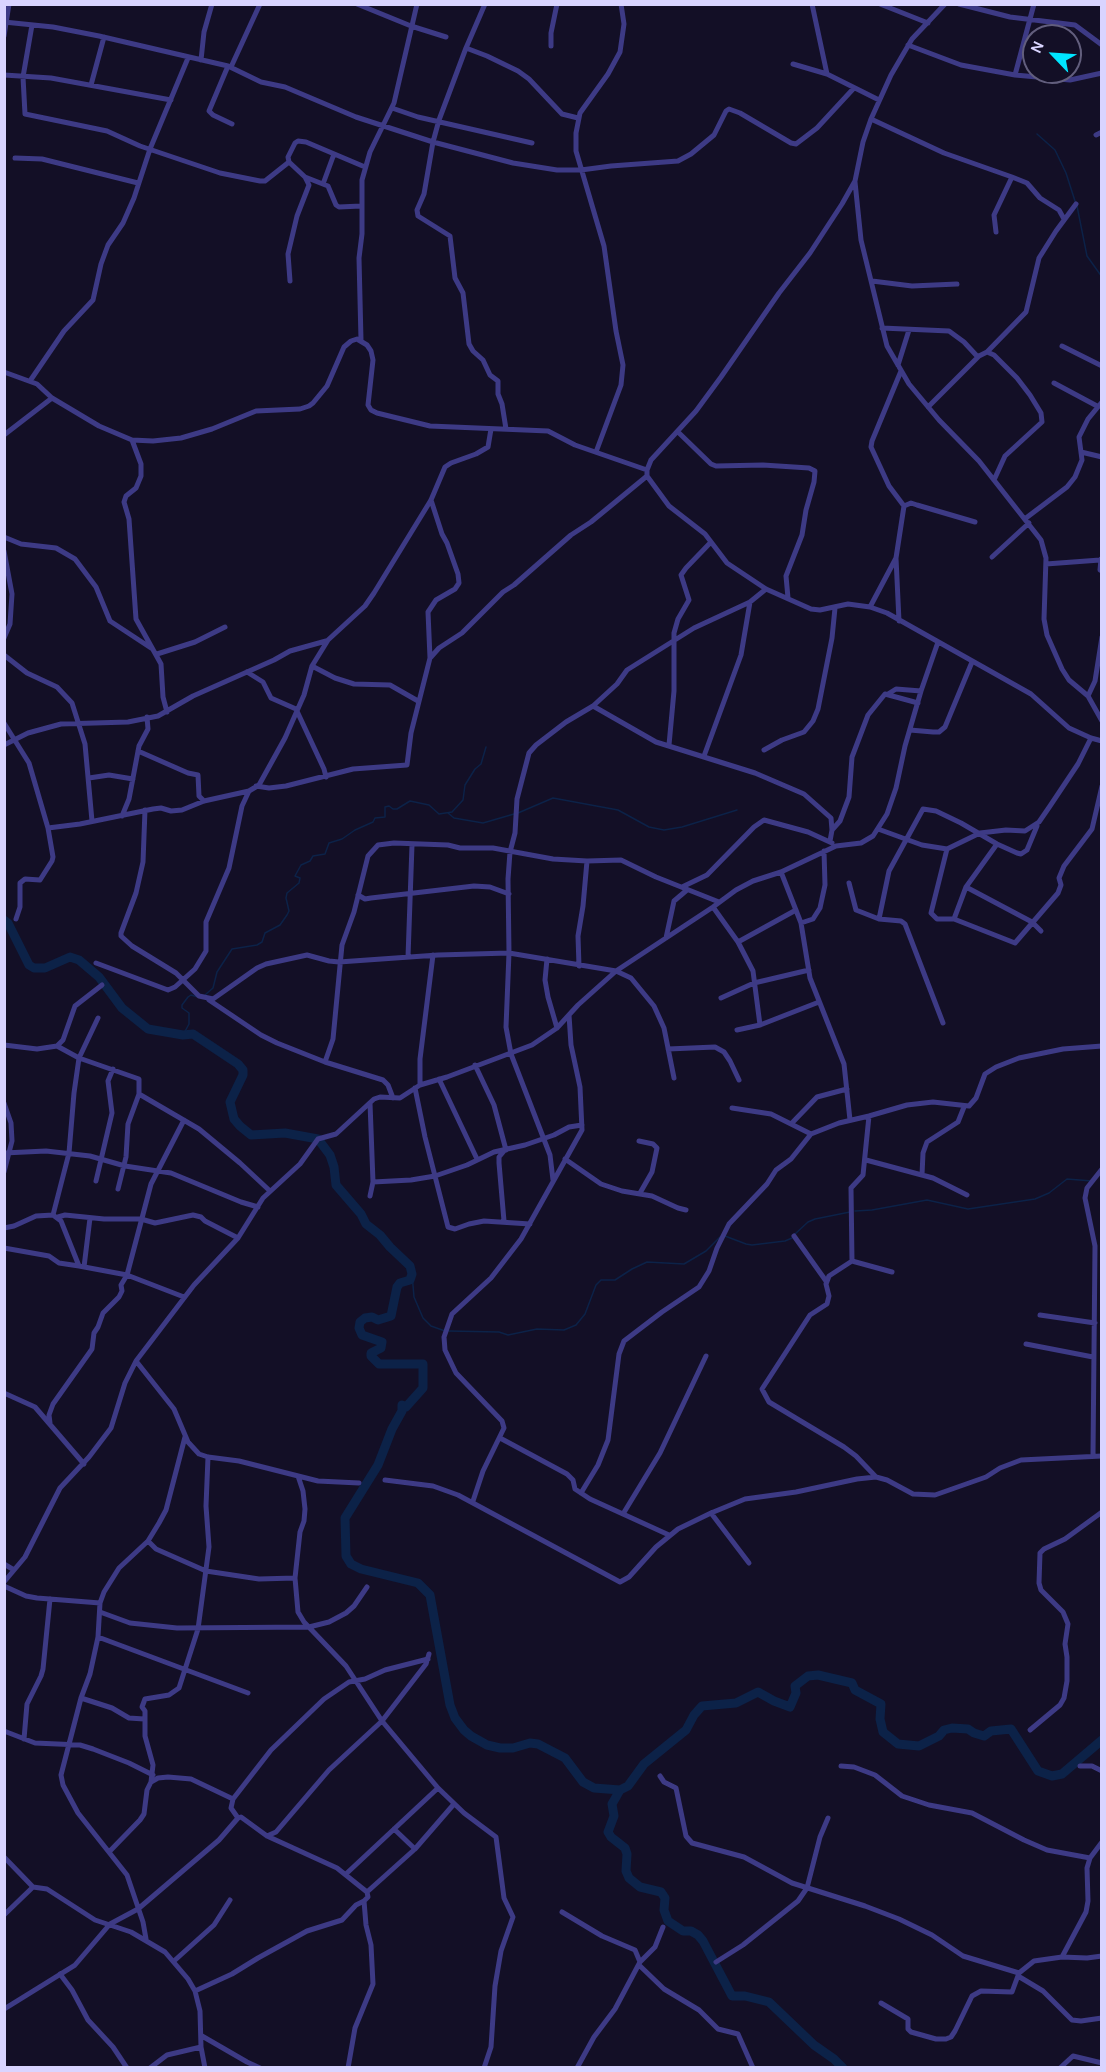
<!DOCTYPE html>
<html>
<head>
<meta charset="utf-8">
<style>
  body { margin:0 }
  #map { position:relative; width:1106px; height:2072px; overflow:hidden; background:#130f26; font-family:Karla,sans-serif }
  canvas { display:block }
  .frame { position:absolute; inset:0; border:6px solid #d9d4ff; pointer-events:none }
  .north { position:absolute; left:1022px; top:24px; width:60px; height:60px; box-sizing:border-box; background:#130f26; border:2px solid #625e7d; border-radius:50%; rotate:295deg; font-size:16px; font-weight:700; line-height:24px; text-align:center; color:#d9d4ff }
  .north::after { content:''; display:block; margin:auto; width:21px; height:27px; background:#00e5ff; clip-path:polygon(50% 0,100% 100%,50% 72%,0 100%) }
</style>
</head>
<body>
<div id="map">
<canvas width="1106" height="2072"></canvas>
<div class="frame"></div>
<div class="north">N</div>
</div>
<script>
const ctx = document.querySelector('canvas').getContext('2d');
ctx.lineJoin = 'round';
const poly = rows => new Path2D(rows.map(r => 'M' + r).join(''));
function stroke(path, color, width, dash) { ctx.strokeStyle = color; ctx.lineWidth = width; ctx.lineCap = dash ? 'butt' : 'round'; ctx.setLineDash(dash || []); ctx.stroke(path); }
stroke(poly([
  [1037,134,1055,150,1066,173,1075,201],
  [1077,206,1087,256,1102,277],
  [448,813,454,818,483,823,514,814],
  [518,813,553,798,618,810,649,827,664,830,682,827,737,810],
  [205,995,213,988,217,972,232,949,257,945,262,942,265,933,280,925,287,915,289,911,286,898,287,893,299,883,300,878,295,876,301,865,310,861,313,856,325,854,329,843,342,839,355,830,373,822,375,818,385,817,385,807,389,806,393,809,397,809,410,801,429,805,439,814,452,812,463,800,465,785,475,769,481,764,486,747],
  [183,1035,189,1024,189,1013,182,1008,182,1005,188,997,191,995,198,997],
  [855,1211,872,1210,927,1200,968,1209,1035,1199,1049,1193,1067,1179,1092,1181],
  [795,1234,808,1222,815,1219,850,1212],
  [725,1236,746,1244,752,1245,785,1241,792,1238],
  [412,1274,414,1297,423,1318,431,1326,445,1331],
  [449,1331,499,1332,508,1335,537,1329,564,1330,576,1325,585,1314,596,1285,601,1280,615,1280,632,1269,647,1262,684,1264,706,1251,720,1237]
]), '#0c2248', 1.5);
stroke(poly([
  [4,920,8,923,29,965,34,968,45,968,70,957,79,960,99,977,122,1008,148,1029,183,1035,193,1034,238,1064,243,1070,243,1075,230,1102,234,1119,240,1126,251,1135,285,1133,318,1139,330,1155,334,1167,336,1185,361,1214,366,1224,380,1235,390,1247,410,1266,412,1274,410,1280,400,1283,397,1287,391,1316,378,1320,372,1317,365,1318,360,1322,359,1328,362,1335,382,1342,381,1348,371,1353,371,1356,379,1364,423,1364,423,1388,406,1407,402,1405,402,1411,392,1429,378,1465,345,1518,346,1556,351,1564,361,1569,418,1583,430,1595,450,1705,455,1718,464,1730,471,1736,487,1745,500,1748,513,1748,530,1743,538,1744,565,1758,583,1782,594,1788,620,1790,628,1786,644,1764,686,1730,694,1715,702,1706,736,1703,758,1692,774,1701,790,1707,796,1693,795,1686,808,1676,818,1675,852,1683,855,1690,881,1704,880,1719,883,1732,898,1744,919,1746,939,1736,944,1730,952,1728,968,1729,974,1733,984,1736,991,1731,1011,1729,1038,1771,1052,1776,1062,1774,1102,1740],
  [620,1790,612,1804,614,1816,608,1832,611,1837,625,1848,627,1854,626,1871,629,1878,640,1887,661,1892,665,1898,664,1910,668,1921,683,1931,691,1931,698,1935,703,1941,732,1996,745,1996,769,2002,814,2045,834,2059,843,2068]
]), '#0c2248', 9);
stroke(poly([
  [357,4,411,26,446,37],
  [485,4,466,48,439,120,433,142,424,194,417,210,418,216,450,236,455,278,463,293,469,344,473,351,483,360,490,375,498,381,498,394,502,404,506,429],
  [812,4,827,74],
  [880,4,928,23],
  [945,4,912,39,891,75,871,119,863,142,855,181,842,204,810,253,779,293,721,377,696,411,651,460,647,470,647,476,669,506,705,534,727,563,766,589,811,609,820,610,848,604,870,607,887,613,1031,694,1069,728,1091,738,1102,741],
  [959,4,1010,17,1075,25,1102,45],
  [4,22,53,27,99,36,228,66,261,82,285,87,356,117,433,142,513,163,557,170,581,170,611,166,678,161,691,154,714,135,726,111,729,109,740,113,791,143,796,144,817,128,854,88],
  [32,25,23,77,25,114,107,131,140,146,220,173,260,181,265,181,289,162],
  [4,36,9,4],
  [908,45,961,65,1015,75,1070,80,1102,73],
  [551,46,551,33,557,4],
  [466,48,487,56,518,71,529,79,562,114,578,118],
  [201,60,204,32,212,4],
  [793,64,827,74,879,100],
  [228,66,209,111,213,115,232,124],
  [231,67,260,4],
  [4,75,51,78,171,100],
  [1015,75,1034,4],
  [91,85,104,37],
  [392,108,418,117,532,143],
  [871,119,944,153,1012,177],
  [1096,135,1102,132],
  [15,158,42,159,138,183],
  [305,177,328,186,336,205,339,207,361,206],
  [855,182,861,240,887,346,909,384,939,420,979,461,1041,540,1046,558,1044,619,1047,635,1062,669,1069,680,1088,696,1102,721],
  [323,184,334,154],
  [996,232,994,215,1012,177,1027,183,1040,198,1059,210,1064,219],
  [290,281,288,254,297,216,309,185,305,177,289,162,288,157,295,143,298,141,306,142,365,167],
  [872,281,912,286,957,284],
  [882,328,949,331,964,342,976,355,979,356,987,352,994,355,1017,378,1030,395,1041,413,1042,422,1005,456,994,480],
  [361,340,359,258,362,234,362,180,370,152,394,103,417,4],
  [1062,346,1102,366],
  [987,352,1026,312,1039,258,1056,231,1076,204],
  [898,365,909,330],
  [4,372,37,384,52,398,99,426,132,440,153,441,181,438,212,429,256,411,300,409,309,406,313,403,327,386,344,347,351,341,357,339,367,345,371,351,373,360,368,405,371,410,377,413,430,426,548,431,575,445,647,470],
  [30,381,64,331,93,300,101,264,108,245,123,223,134,198,150,149,188,58],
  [1054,383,1097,406],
  [928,407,979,356],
  [678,432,711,464,716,466,763,465,809,468,815,471,814,482,806,510,802,535,786,576,788,598],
  [4,435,52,398],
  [132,440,141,464,141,476,136,488,126,496,124,502,129,519,136,619,161,664,163,697,167,712],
  [596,452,621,385,623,365,616,331,604,246,576,151,576,133,580,113,608,74,620,52,624,24,621,4],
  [1081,452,1102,457],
  [904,506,911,503,917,505,975,522],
  [1026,518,1067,487,1075,477,1082,460,1079,437,1088,419,1102,402],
  [4,537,21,544,56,548,75,559,96,587,110,621,151,648],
  [4,551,12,594,10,624,4,638],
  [992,557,1029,523],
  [1101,559,1100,570,1102,571],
  [1046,564,1100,560],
  [870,607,896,558],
  [899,621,896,558,904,506,889,486,871,447,872,441,901,371],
  [157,654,195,642,225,627],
  [4,655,27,673,57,687,72,703,85,744,92,821],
  [431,657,439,648,462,633,503,592,514,585,571,535,591,522,647,476],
  [312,666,335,678,354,684,390,685,418,701],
  [247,672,263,682,271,698,296,709,324,769,326,777],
  [888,694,896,689,921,691],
  [1088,696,1095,681,1102,637],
  [593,706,656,742,755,773,804,794,831,818,832,830,830,841],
  [4,723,29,763,48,828,53,857,52,861,40,880,25,879,20,883,20,907,16,919],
  [910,730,933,732,939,732,945,727,972,662],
  [4,745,28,733,61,724,128,722,158,716,193,696,274,660,290,651,326,641],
  [669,745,674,691,674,633,678,619,689,600,681,575,686,568,711,542],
  [764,750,782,740,804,732,813,721,818,709,832,638,835,608],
  [138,751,188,773,198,775,199,796,204,801],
  [704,756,741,655,750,602],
  [89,778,109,775,133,779],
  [256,786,269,788,286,786,353,769,407,765,411,733,430,658,428,612,436,600,455,589,459,583,458,574,447,543,442,534,431,500],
  [145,810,143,862,136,893,121,933,121,936,132,946,176,973,199,996,213,999,257,968,266,964,307,955,329,961,339,962,438,955,509,953,616,971,631,978,654,1006,664,1028,674,1078],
  [122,816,129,799,139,746,148,729,147,717],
  [48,828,80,824,153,809,161,808,171,811,182,810,204,801,249,791,259,785,285,738,304,695,312,666,328,640,365,606,374,593,431,500,445,467,451,463,476,454,488,447,491,429],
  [878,829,922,845,947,849,980,833,1006,830,1025,831,1039,822,1050,806,1078,764,1091,738],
  [832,830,840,821,849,797,852,757,868,715,885,694,918,703],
  [947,849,931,913,937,919,954,919,1015,943,1058,893,1061,885,1059,878,1064,866,1092,829,1102,786],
  [781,872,801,923,810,978,844,1064,850,1120],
  [849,883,856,910,879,919,901,921,905,924,943,1023],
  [682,887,707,875,754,827,764,820,808,832,832,843],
  [966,887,1032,922,1041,931],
  [358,895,365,899,371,898,474,886,490,887,509,894],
  [713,907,738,942,753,971,760,1025],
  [879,919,889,871,923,809,936,811,961,823,997,844,1017,853,1021,854,1027,850,1037,826],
  [954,919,966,887,997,844],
  [801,923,813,919,820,908,825,885,824,851],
  [666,938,674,901,687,890],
  [738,942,796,910],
  [408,957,412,845],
  [547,959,545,980,548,997,557,1028],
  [96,963,168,990,175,987,195,969,206,951,206,922,229,868,242,806,249,791],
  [579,966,578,936,583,906,587,861],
  [721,998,754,983,809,970],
  [209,1000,261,1035,277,1043,325,1062,383,1080,388,1085,393,1098],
  [737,1030,760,1025,819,1002],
  [4,1045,37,1049,57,1046,63,1040,75,1006,102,985],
  [57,1046,79,1058,139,1079,139,1094,128,1124,126,1157,118,1189],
  [668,1049,715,1047,724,1052,730,1061,739,1080],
  [325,1062,333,1039,342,945,354,912,368,856,378,845,394,843,448,845,460,848,493,848,553,859,587,861,621,860,656,877,719,902],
  [475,1065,494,1105,506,1150],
  [439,1079,477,1159],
  [420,1085,420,1059,433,955],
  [415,1088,425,1137,448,1227,455,1229,469,1224,484,1221,530,1224],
  [139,1094,199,1129,240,1163,270,1191],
  [4,1103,11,1123,12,1141,4,1172],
  [370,1103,373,1182,370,1196],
  [732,1108,771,1114,811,1134],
  [869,1116,863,1175,851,1188,852,1261,892,1272],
  [791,1124,817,1097,847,1089],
  [639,1141,653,1144,657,1148,652,1172,640,1193],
  [504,1151,499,1157,499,1163,504,1221],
  [4,1153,46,1151,90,1156,125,1166,171,1173,241,1202,258,1207],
  [565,1159,601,1184,622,1191,652,1196,678,1208,686,1210],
  [866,1160,933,1178,967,1195],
  [922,1175,923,1153,927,1142,958,1122,964,1107],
  [553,1180,550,1155,511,1054,506,1027,509,953,508,879,510,852,515,833,517,799,529,753,536,745,566,722,593,706,617,684,627,670,694,628,750,602,766,589],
  [96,1181,112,1113,108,1081,113,1069],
  [373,1182,411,1180,435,1176,467,1165,494,1152,525,1145,554,1135,569,1127,582,1125],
  [53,1215,69,1153,74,1093,79,1058,98,1018],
  [58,1217,65,1215,104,1219,141,1219,155,1223,193,1215,201,1217,205,1221,238,1238],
  [4,1228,14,1226,36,1216,53,1215,61,1221,79,1266,127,1275,184,1297],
  [794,1236,826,1281],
  [4,1248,49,1256,59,1263,79,1266],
  [852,1261,829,1276,826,1284,829,1296,827,1304,810,1315,762,1389,769,1402,844,1447,856,1456,876,1477],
  [84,1267,90,1218],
  [1040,1315,1095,1323],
  [1026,1344,1093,1357],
  [136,1361,174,1409,188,1442,199,1454,208,1457,239,1461,318,1481,359,1483],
  [4,1393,35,1407,84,1464],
  [50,1423,49,1415,53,1404,92,1349,94,1333,98,1327,103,1313,119,1297,122,1291,121,1285,127,1275,151,1184,184,1120],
  [500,1438,567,1474,573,1480,575,1489,590,1499,669,1535],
  [1093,1455,1095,1246,1085,1198,1087,1188,1102,1169],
  [298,1476,303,1491,305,1509,304,1521,300,1532,295,1578,298,1612,304,1622,346,1666,382,1721,438,1788,464,1813,496,1837,504,1898,513,1917,501,1951,495,1986,491,2047,484,2068],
  [385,1480,433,1486,458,1495,620,1582,629,1577,656,1547,678,1529,711,1513,745,1499,796,1492,857,1479,876,1477,887,1480,913,1494,935,1495,986,1477,1000,1468,1021,1460,1102,1456],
  [581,1493,598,1465,608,1440,619,1354,624,1341,662,1312,699,1287,709,1271,717,1248,729,1224,767,1184,776,1170,791,1159,811,1134,839,1123,869,1116,907,1105,933,1102,969,1106,976,1098,985,1074,996,1067,1019,1058,1063,1049,1102,1046],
  [473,1501,483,1471,504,1428,502,1421,456,1373,445,1350,444,1337,452,1314,491,1278,521,1239,582,1130,580,1087,571,1045,569,1015],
  [711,1513,749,1563],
  [623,1514,660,1453,706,1356],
  [148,1541,156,1549,206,1571,259,1579,295,1578],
  [4,1564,14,1570],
  [4,1582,25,1557,60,1488,89,1457,111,1428,125,1383,136,1361,194,1285,238,1238,263,1198,300,1164,318,1139,336,1134,374,1099,380,1097,400,1098,420,1085,447,1077,532,1045,557,1028,578,1005,616,971,713,907,736,890,753,881,781,872,836,846,861,843,873,836,887,814,896,788,905,746,921,691,938,642],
  [4,1586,26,1596,37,1598,100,1603],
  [100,1612,130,1623,177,1628,309,1627,329,1622,346,1613,354,1606,367,1587],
  [98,1637,248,1693],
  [81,1698,112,1708,129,1718,144,1719],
  [1030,1730,1060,1705,1064,1698,1067,1681,1067,1657,1065,1644,1068,1624,1063,1612,1041,1590,1039,1583,1040,1553,1044,1549,1065,1539,1102,1512],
  [4,1731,35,1743,80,1745,93,1749,129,1763,153,1775],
  [24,1739,27,1704,41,1676,43,1669,50,1599],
  [841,1766,854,1767,875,1775,902,1796,929,1805,972,1813,1024,1840,1047,1850,1090,1858],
  [1080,1766,1092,1766,1102,1771],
  [660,1776,664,1782,676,1788,686,1836,692,1843,744,1857,792,1883,865,1906,899,1919,932,1935,963,1956,1019,1973,1034,1961,1062,1957,1087,1958,1102,1956],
  [151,1782,153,1765,145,1736,145,1711,142,1707,145,1699,169,1695,179,1688,198,1629,209,1547,206,1506,208,1457],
  [238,1818,231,1808,233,1799,271,1750,324,1699,349,1682,365,1679,385,1670,428,1659],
  [394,1829,415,1849],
  [267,1836,276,1832,329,1770,382,1721,426,1664,429,1654],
  [109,1852,140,1820,144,1814,147,1790,151,1782,158,1778,168,1777,191,1779,233,1799],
  [4,1857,33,1887,47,1889,95,1920,131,1932,165,1952,188,1979,195,1991,200,2011,201,2047,205,2068],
  [347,1873,438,1788],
  [367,1892,415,1849,454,1804],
  [562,1912,602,1936,635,1950,640,1962],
  [4,1915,33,1887],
  [146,1939,143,1922,127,1875,78,1813,63,1785,61,1775,81,1698,90,1674,98,1637,100,1603,104,1592,119,1568,148,1541,159,1523,166,1510,185,1437],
  [1062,1957,1086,1912,1088,1901,1087,1868,1090,1858,1102,1842],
  [174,1961,214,1925,230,1900],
  [716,1962,743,1945,798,1901,807,1888,820,1837,828,1818],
  [639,1965,664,1989,699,2010,718,2029,738,2034,753,2068],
  [60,1974,72,1990,88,2020,113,2047,127,2068],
  [1018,1976,1043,1991,1072,2020,1081,2021,1102,2018],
  [195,1991,232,1974,258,1958,307,1931,342,1920,356,1905,364,1901],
  [881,2003,908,2019,908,2029,911,2032,936,2039,946,2039,951,2037,955,2031,972,1996,981,1991,1012,1992,1019,1973],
  [4,2009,75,1965,110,1924,138,1909,219,1840,238,1818,241,1817,267,1836,337,1868,367,1892,368,1897,364,1901,366,1925,371,1945,373,1984,355,2028,348,2068],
  [202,2036,247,2062,260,2068],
  [150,2068,167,2055,201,2047],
  [577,2068,594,2037,615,2009,640,1962,655,1947,663,1927],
  [1060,2068,1073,2056,1102,2063]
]), '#3d3a85', 5);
</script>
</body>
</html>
